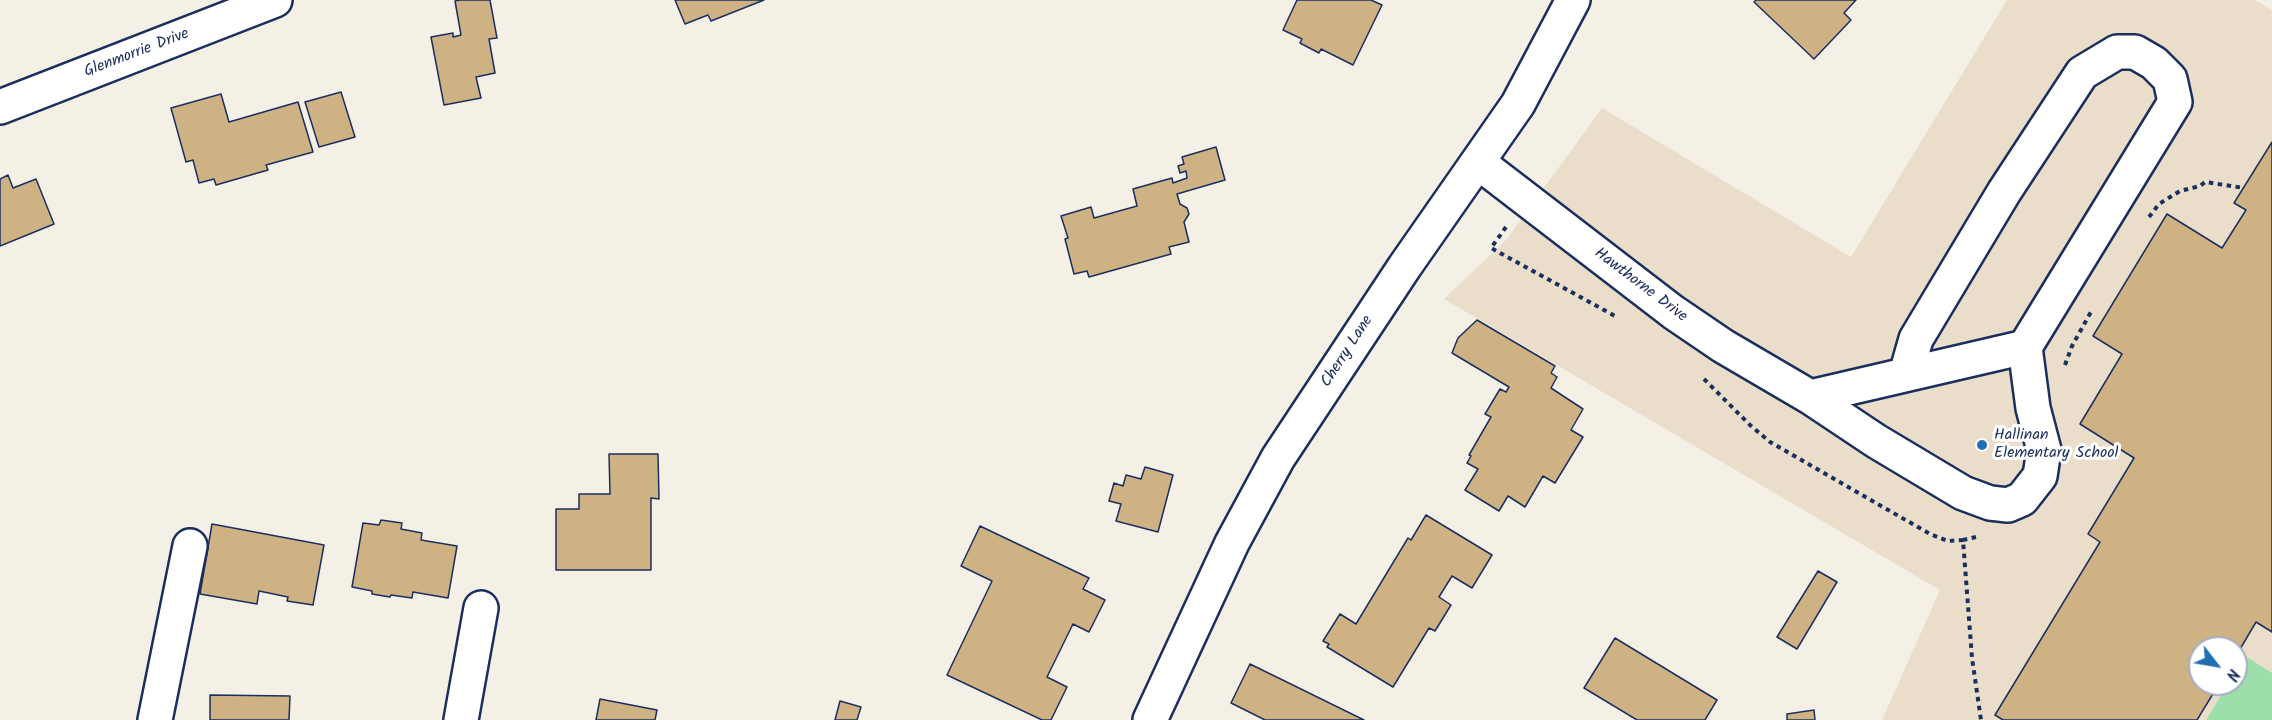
<!DOCTYPE html>
<html>
<head>
<meta charset="utf-8">
<style>
  body { margin:0 }
  #map { position:relative; width:2272px; height:720px; overflow:hidden; background:#f5f0e6; font-family:Kalam,sans-serif }
  canvas { display:block }
  .north { position:absolute; left:2188px; top:636px; width:60px; height:60px; box-sizing:border-box; background:#fff; border:2px solid #a4acbf; border-radius:50%; rotate:121deg; font-size:16px; font-weight:700; line-height:24px; text-align:center; color:#1b2f5e }
  .north::after { content:''; display:block; margin:auto; width:21px; height:27px; background:#1f6fb2; clip-path:polygon(50% 0,100% 100%,50% 72%,0 100%) }
</style>
</head>
<body>
<div id="map">
<canvas width="2272" height="720"></canvas>
<div class="north">N</div>
</div>
<script>
const ctx = document.querySelector('canvas').getContext('2d');
ctx.lineJoin = 'round';
function paint(path, color) { ctx.fillStyle = color; ctx.fill(path, 'evenodd'); }
const poly = rows => new Path2D(rows.map(r => 'M' + r).join(''));
function stroke(path, color, width, dash) { ctx.strokeStyle = color; ctx.lineWidth = width; ctx.lineCap = dash ? 'butt' : 'round'; ctx.setLineDash(dash || []); ctx.stroke(path); }
function label(font, color, halo, rows, align = 'center') {
  ctx.font = font + ' Kalam,sans-serif'; ctx.lineWidth = 6; ctx.setLineDash([]); ctx.textBaseline = 'middle'; ctx.strokeStyle = halo; ctx.fillStyle = color; for (const [text, x, y, turn = 0] of rows) {
    ctx.save(); ctx.translate(x, y); ctx.rotate((+turn || 0) * Math.PI / 180); ctx.textAlign = isNaN(turn) ? turn : align; if (halo) ctx.strokeText(text, 0, 0); ctx.fillText(text, 0, 0); ctx.restore();
  }
}
paint(poly([
  [2007,0,2255,0,2272,10,2272,720,1882,720,1940,590,1444,299,1506,240,1602,108,1851,257],
  [2200,648,2236,648,2236,684,2200,684]
]), '#eaddc9');
paint(poly([
  [2245,656,2272,673,2272,720,2206,720,2228,684,2236,684,2236,670]
]), '#9ddfaa');
const building = poly([
  [460,0,490,0,497,38,489,39,495,73,476,77,481,98,444,105,431,37,453,33,453,37,461,35,455,1,460,0],
  [675,0,764,0,711,21,708,15,685,24,675,0],
  [1297,0,1371,0,1382,5,1353,65,1321,49,1319,53,1300,43,1302,39,1283,30,1297,0],
  [1756,0,1856,0,1844,13,1851,20,1814,59,1754,2,1756,0],
  [341,92,355,137,319,147,305,102,341,92],
  [221,94,229,122,298,102,313,152,266,165,268,170,216,185,214,179,199,183,193,160,186,162,171,108,221,94],
  [2272,142,2272,632,2256,622,2236,656,2236,648,2200,648,2200,684,2219,684,2197,720,2003,720,1995,715,2100,542,2088,534,2134,458,2080,424,2122,354,2093,336,2167,214,2222,248,2246,210,2234,203,2272,142],
  [1216,147,1225,180,1177,194,1180,204,1187,208,1189,214,1184,222,1189,242,1169,247,1171,254,1089,277,1087,271,1074,274,1065,239,1068,238,1061,216,1091,207,1094,218,1137,206,1133,189,1172,178,1173,183,1187,178,1186,171,1180,173,1178,166,1184,164,1182,157,1216,147],
  [8,175,13,188,36,179,54,224,0,246,0,179,8,175],
  [1477,320,1555,366,1551,373,1557,377,1551,388,1583,409,1571,430,1583,437,1555,483,1543,476,1525,507,1508,496,1499,511,1465,490,1478,469,1467,463,1471,456,1469,455,1491,417,1485,414,1500,389,1506,392,1509,387,1452,353,1458,338,1477,320],
  [609,454,658,454,659,499,651,498,651,570,556,570,556,509,579,509,579,494,610,494,609,454],
  [1145,467,1173,475,1158,532,1116,521,1121,504,1109,501,1114,483,1123,486,1126,475,1141,479,1145,467],
  [1426,515,1492,555,1472,588,1452,576,1439,597,1451,605,1435,631,1429,628,1393,687,1327,647,1329,644,1323,641,1340,614,1356,624,1408,538,1411,540,1426,515],
  [381,520,402,523,401,529,422,533,421,540,457,546,448,598,413,592,412,598,391,595,390,597,372,594,372,591,352,587,363,523,379,525,381,520],
  [212,524,324,545,313,605,287,601,288,597,259,591,257,604,200,594,212,524],
  [980,526,1089,578,1083,589,1105,600,1089,632,1073,624,1047,677,1067,687,1051,720,1042,720,947,675,992,581,961,566,980,526],
  [1818,571,1837,582,1797,649,1777,637,1818,571],
  [1615,638,1717,700,1705,720,1637,720,1584,688,1615,638],
  [1250,664,1364,720,1265,720,1231,703,1250,664],
  [210,695,290,696,289,720,210,720,210,695],
  [600,699,657,710,655,720,596,720,600,699],
  [840,701,861,707,857,720,835,720,840,701],
  [1814,710,1815,720,1787,720,1787,714,1814,710]
]);
paint(building, '#cfb284');
stroke(building, '#1b2f5e', 1.5);
const minor = poly([
  [0,107,275,0],
  [1479,163,1673,312,1723,346,1810,397,1876,441,1963,493,1990,503,2008,505,2022,499,2040,476,2044,450,2033,408,2025,347,2175,102,2170,79,2154,63,2135,52,2117,52,2082,73,2004,192,1916,339,1906,374],
  [1810,397,2025,347],
  [155,720,190,546],
  [461,720,481,608],
  [1150,720,1232,543,1278,458,1405,266,1518,104,1573,0]
]);
stroke(minor, '#1b2f5e', 38);
stroke(poly([
  [2149,217,2159,204,2180,191,2200,186,2205,182,2244,188],
  [1506,227,1491,248,1615,316],
  [2065,365,2072,346,2092,310],
  [1704,379,1750,425,1770,442,1930,534,1948,541,1963,540],
  [1976,537,1963,540,1972,658,1981,720]
]), '#1b2f5e', 4, [4.5, 4.5]);
stroke(minor, '#fff', 33);
for (const [x, y, r, color] of [
  [1982,445,6,"#1f6fb2"]
]) { const dot = new Path2D(); dot.arc(x, y, r, 0, 2 * Math.PI); ctx.fillStyle = color; ctx.fill(dot); stroke(dot, '#fff', 2); }
label('16px', '#1b2f5e', '#fff', [
  ["Glenmorrie Drive",137,54,-21],
  ["Hawthorne Drive",1640,286,37],
  ["Cherry Lane",1348,352,-57]
]);
label('16px', '#1b2f5e', '#fff', [
  ["Hallinan",1994,436],
  ["Elementary School",1994,454]
], 'left');
</script>
</body>
</html>
